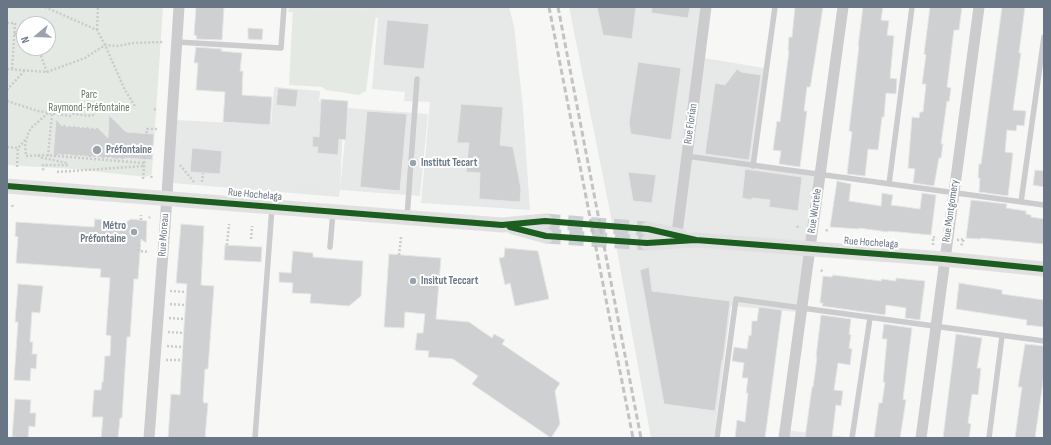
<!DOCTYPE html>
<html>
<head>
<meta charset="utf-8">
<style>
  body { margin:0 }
  #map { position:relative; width:1051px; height:445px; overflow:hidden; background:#f7f7f6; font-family:"Sofia Sans Condensed",sans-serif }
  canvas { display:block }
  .frame { position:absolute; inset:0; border:8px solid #697685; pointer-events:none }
  .north { position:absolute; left:16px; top:16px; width:40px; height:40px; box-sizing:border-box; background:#fff; border:1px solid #c3c8ce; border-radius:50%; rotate:251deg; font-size:11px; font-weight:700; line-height:16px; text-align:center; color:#697685 }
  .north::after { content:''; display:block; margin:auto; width:14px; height:18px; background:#9ba3ad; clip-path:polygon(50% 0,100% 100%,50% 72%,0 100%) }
</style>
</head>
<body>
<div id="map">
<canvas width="1051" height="445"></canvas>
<div class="frame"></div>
<div class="north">N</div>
</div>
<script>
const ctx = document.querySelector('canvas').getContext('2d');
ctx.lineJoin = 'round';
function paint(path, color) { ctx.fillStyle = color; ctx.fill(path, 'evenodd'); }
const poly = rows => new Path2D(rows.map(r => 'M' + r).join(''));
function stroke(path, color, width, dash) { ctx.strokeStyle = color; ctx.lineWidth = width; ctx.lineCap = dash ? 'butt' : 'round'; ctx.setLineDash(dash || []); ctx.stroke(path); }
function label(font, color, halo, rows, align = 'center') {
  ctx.font = font + ' "Sofia Sans Condensed",sans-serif'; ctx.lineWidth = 4; ctx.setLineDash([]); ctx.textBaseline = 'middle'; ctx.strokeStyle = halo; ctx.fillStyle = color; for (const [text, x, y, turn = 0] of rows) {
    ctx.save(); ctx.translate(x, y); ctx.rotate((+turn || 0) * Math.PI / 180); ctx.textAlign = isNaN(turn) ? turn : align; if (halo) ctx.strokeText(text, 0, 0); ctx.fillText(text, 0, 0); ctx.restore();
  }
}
paint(poly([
  [289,7,509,7,514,26,523,108,530,210,421,203,430,102,404,101,405,92,372,89,378,18,288,12],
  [569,7,709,7,704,58,764,68,753,166,820,175,796,312,731,306,714,438,651,438,610,212],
  [274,87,320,91,319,102,344,104,340,189,348,108,428,114,420,196,340,190,339,197,172,183,176,120,271,125],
  [367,111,407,114,400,191,361,187],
  [785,430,848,437,848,438,784,438]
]), '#e7e9e9');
paint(poly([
  [7,7,163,7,152,172,151,175,146,177,73,169,7,165],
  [24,24,48,24,48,48,24,48],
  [293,7,305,7,305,9,368,14,369,7,377,7,366,91,359,95,326,90,322,87,289,85],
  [291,184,325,186,325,189,291,187]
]), '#e5e9e4');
const building = poly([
  [196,7,224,7,222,40,196,39,197,36,194,35,196,7],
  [597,7,636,7,632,39,603,35,597,7],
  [652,7,690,7,688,18,651,13,652,7],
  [795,7,823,7,811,83,810,87,807,87,804,111,807,111,800,167,779,164,781,151,773,150,777,121,780,122,789,51,788,51,789,37,792,37,795,7],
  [863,7,883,7,881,20,889,21,887,35,894,36,890,78,897,79,896,94,886,93,884,117,882,117,878,150,868,149,865,176,847,174,852,132,849,131,859,46,858,46,863,7],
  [930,7,962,7,959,30,954,30,947,87,951,88,949,102,947,101,943,130,941,144,943,144,941,158,939,158,934,186,913,183,915,169,908,168,912,117,919,118,920,112,923,112,926,84,922,84,926,55,924,54,930,7],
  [1002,7,1025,7,1019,53,1021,53,1013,110,1026,111,1024,126,1017,125,1016,131,1007,130,1005,152,1013,153,1008,196,979,192,980,178,978,178,979,164,981,164,1002,7],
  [387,20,429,24,424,69,383,65,387,20],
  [248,28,263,29,262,40,248,39,248,28],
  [196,47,222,49,221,51,242,53,240,71,243,71,242,95,272,97,270,125,223,122,225,92,196,90,198,63,194,63,196,47],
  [638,62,681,68,671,140,631,134,629,123,638,62],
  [737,69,741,72,761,75,749,160,705,154,715,83,725,85,737,69],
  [278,88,298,90,296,107,276,105,278,88],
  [321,99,348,101,346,140,339,139,338,155,317,153,318,147,312,147,313,136,319,137,321,99],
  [461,104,503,107,500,145,513,147,521,189,520,202,479,199,480,173,466,172,469,143,457,143,461,104],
  [367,111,407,114,400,191,360,187,367,111],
  [109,115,126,132,154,134,152,160,125,158,122,160,120,158,117,160,115,158,113,159,110,157,108,159,106,157,103,159,101,157,99,158,97,156,94,158,92,156,90,158,87,156,85,157,83,155,81,157,79,155,76,157,74,155,72,156,69,154,67,156,65,154,63,156,60,154,53,158,56,119,62,126,65,124,67,127,70,125,72,127,74,125,76,127,79,126,81,128,83,126,85,128,88,126,90,129,92,127,95,129,97,127,108,138,109,115],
  [192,148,222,151,220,174,190,172,192,148],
  [745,169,802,177,798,211,769,207,770,200,752,198,751,200,742,198,745,169],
  [1035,170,1044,171,1044,187,1033,185,1035,170],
  [628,172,656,175,652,203,633,201,628,172],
  [837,181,851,184,849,201,881,206,882,193,893,195,891,205,920,209,922,193,936,195,931,235,888,231,888,232,859,228,859,229,830,227,837,181],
  [971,200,1007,204,1006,208,1026,211,1026,214,1031,215,1031,217,1044,219,1044,244,981,238,980,239,966,238,971,200],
  [95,219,125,223,131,219,147,221,146,243,141,239,138,279,134,279,130,337,127,337,122,418,120,418,118,438,101,438,103,417,92,417,94,390,101,390,102,382,103,382,105,356,110,356,111,336,106,335,110,278,100,277,101,269,16,263,18,237,15,236,16,222,94,227,95,219],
  [181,224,204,226,201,285,214,286,208,369,205,369,203,401,204,403,208,403,205,438,168,438,171,394,180,395,184,326,187,284,176,283,181,224],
  [225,245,262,247,261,262,224,260,225,245],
  [505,248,538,251,549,299,515,306,510,283,505,285,499,258,504,257,505,248],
  [293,251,313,253,313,257,363,261,361,296,349,306,310,303,311,294,292,293,293,283,279,282,279,272,291,273,293,251],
  [389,254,441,258,436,319,469,322,492,338,494,334,505,340,502,344,560,383,555,391,560,424,551,438,472,384,478,376,453,359,428,357,429,351,415,350,417,333,423,333,425,314,405,312,404,328,384,327,389,254],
  [649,267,652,291,730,301,723,360,722,360,715,411,664,404,640,270,649,267],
  [833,275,881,281,882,279,896,281,896,278,925,281,920,320,905,318,906,308,886,305,885,315,822,306,823,303,820,303,823,276,832,277,833,275],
  [959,283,1002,290,1002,294,1044,300,1044,327,1026,325,1027,320,956,309,959,283],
  [18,284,43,286,40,313,32,312,30,342,33,342,32,354,37,354,36,369,31,368,30,381,14,380,18,322,15,322,18,284],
  [759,307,782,310,765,438,735,438,737,420,745,422,748,393,746,393,748,378,742,378,744,363,732,361,734,347,747,349,749,335,751,336,752,321,757,321,759,307],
  [821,315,851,319,849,334,851,335,849,348,852,349,850,365,838,363,834,390,843,391,841,406,836,405,832,438,805,438,812,387,813,387,815,373,817,357,816,357,821,315],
  [884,324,912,328,903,399,906,400,900,438,874,438,879,403,882,403,885,382,883,382,887,339,882,339,884,324],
  [956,334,982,338,977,368,981,368,978,395,972,394,968,423,971,424,969,438,943,438,956,334],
  [1025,344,1044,346,1044,375,1035,438,1015,438,1022,387,1018,387,1025,344],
  [15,399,31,400,30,413,36,413,35,427,29,426,28,438,12,437,15,399]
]);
paint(building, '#ced0d1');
stroke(building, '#e6e6e6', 1);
stroke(poly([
  [545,221,648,229],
  [546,236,647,243]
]), '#ccd0d4', 15, [15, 8]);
stroke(poly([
  [45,7,97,30,105,45,125,90,136,108],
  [7,23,15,23,12,70],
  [97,30,98,7],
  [14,34,24,35],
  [38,48,47,72],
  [7,69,47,72,85,58,105,45,118,46,133,43,163,42],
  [7,90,25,70],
  [7,101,38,111,70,116,73,114,92,116,102,105,107,106],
  [154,109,158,110],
  [48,113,31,128,28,134,25,144,26,156,44,155,144,163],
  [146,137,147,129,157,129],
  [7,147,18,148],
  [39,155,39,157,67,163,67,165,43,165,43,171],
  [48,156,52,114],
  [180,165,194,182],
  [17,167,18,148,26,139],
  [57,172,144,166],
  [151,176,152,178],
  [143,179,145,155],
  [202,182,203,173],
  [12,205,13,207],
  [149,218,150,217],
  [141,220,141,215],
  [797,226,799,229],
  [826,231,828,229],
  [251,239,252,226],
  [957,240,964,239,961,246],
  [139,245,139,251,149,252],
  [227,245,229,224],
  [933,245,933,237,937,238],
  [399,255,401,237],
  [821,270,823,272],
  [170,291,186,292],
  [170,304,185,305],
  [169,318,184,319],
  [168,332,184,333],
  [167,346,182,347],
  [166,360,182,360]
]), '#cacbcc', 2.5, [2, 2]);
stroke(poly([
  [177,42,281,48,284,7],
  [686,156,1044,205],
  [753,166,775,7],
  [889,184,912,7],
  [1021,202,1044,37],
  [407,217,417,79],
  [330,247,333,212],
  [255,438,272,207],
  [717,438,736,299,1044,341],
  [852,438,870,318],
  [989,438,1002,336]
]), '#ccccce', 5.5);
stroke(poly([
  [676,241,706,7],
  [149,438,165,226,179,7],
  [784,438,843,7],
  [921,438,979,7]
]), '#ccccce', 11);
stroke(poly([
  [7,186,502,225,545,221],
  [513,227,546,236],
  [648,229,681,236],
  [647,243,696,240,944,259,1044,269]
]), '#e0e0e1', 15);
stroke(poly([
  [549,7,633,438],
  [558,7,641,438]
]), '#c2c3c4', 3, [6, 3]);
stroke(poly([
  [7,186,502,225,545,221,648,229,696,240],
  [510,227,546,236,647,243,696,240,944,259,1044,269]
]), '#1b5e20', 6);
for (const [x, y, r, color] of [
  [97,150,5,"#9ba3ad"],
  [413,163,4,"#9ba3ad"],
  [134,232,4,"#9ba3ad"],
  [413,281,4,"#9ba3ad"]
]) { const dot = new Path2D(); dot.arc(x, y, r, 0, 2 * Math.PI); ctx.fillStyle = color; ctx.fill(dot); stroke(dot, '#fff', 1.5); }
label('11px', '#657763', '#fff', [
  ["Parc",89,95],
  ["Raymond-Préfontaine",89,108]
]);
label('11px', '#697685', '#fff', [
  ["Rue Florian",691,124,-82],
  ["Rue Hochelaga",255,195,5],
  ["Rue Wurtele",815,211,-82],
  ["Rue Montgomery",951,211,-82],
  ["Rue Moreau",164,235,-86],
  ["Rue Hochelaga",871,243,4]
]);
label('bold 11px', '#697685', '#fff', [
  ["Préfontaine",106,150],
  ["Institut Tecart",421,163],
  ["Métro",126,226,"right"],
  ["Préfontaine",126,239,"right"],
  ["Insitut Teccart",421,281]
], 'left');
</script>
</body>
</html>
